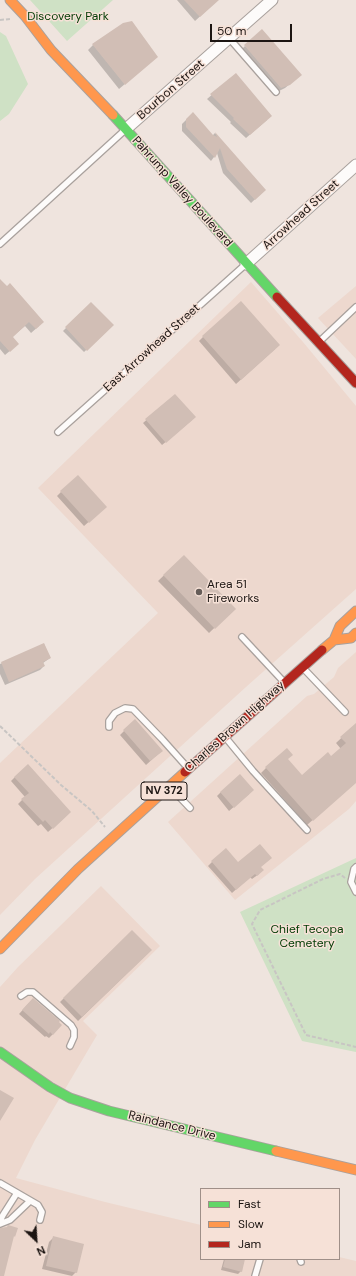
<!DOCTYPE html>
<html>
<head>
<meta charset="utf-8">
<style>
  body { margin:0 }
  #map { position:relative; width:356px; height:1276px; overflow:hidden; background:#efe4de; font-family:"DM Sans",sans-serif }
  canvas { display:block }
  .legend { position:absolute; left:200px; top:1188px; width:140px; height:72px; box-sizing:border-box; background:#f6e1d7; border:1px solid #9f8f88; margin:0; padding:5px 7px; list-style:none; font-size:12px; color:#1c1512 }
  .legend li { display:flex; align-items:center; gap:8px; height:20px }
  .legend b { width:20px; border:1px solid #9f8f88 }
  .north { position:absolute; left:16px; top:1220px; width:40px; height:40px; -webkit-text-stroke:3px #f6e1d7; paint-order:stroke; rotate:155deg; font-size:11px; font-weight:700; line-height:16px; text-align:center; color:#1c1512 }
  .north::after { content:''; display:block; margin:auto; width:14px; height:18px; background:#1c1512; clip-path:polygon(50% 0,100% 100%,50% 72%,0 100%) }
  .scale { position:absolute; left:210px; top:24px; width:82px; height:18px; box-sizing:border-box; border:2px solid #1c1512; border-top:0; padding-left:5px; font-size:12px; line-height:14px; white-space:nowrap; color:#1c1512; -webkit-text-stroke:3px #f6e1d7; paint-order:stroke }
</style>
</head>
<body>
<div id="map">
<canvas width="356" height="1276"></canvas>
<ul class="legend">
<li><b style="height:5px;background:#63d668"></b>Fast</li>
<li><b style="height:5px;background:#ff974d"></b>Slow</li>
<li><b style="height:5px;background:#b3261e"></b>Jam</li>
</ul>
<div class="north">N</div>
<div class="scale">50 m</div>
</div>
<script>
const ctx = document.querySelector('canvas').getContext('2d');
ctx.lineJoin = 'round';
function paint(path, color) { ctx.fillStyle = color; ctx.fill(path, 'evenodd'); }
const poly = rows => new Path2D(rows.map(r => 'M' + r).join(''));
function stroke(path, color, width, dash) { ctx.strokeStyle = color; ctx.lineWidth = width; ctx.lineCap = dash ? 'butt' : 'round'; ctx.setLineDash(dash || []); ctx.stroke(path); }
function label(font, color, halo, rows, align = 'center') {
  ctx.font = font + ' "DM Sans",sans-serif'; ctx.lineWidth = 3; ctx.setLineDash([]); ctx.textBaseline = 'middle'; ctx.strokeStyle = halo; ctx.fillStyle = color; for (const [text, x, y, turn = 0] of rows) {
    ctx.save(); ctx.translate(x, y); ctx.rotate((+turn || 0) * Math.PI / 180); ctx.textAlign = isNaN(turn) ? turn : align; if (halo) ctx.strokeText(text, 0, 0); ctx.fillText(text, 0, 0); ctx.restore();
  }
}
paint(poly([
  [251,282,303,342,356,406,356,589,246,687,35,879,0,915,0,763,158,613,38,488],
  [356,286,356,359,318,318],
  [356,652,356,801,349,809,235,900,168,822,307,696,314,694,334,677,338,668],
  [101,886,160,946,83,1021,97,1035,35,1140,16,1178,105,1202,201,1225,201,1259,339,1259,339,1257,356,1261,356,1276,0,1276,0,987,18,967]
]), '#edd8ce');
paint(poly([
  [30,0,113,0,67,41],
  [0,32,6,36,28,84,9,114,0,121],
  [356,858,356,1052,302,1041,240,912]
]), '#cfe1c5');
paint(poly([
  [177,0,218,0,195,21],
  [93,45,151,62,119,89,88,50],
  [245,46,296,79,285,88,277,92,241,50],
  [236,74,267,120,246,138,230,123,231,122,207,99],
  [186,120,212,136,215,133,265,190,251,203,223,173,217,153,211,161,182,131,182,124],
  [0,281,39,326,31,333,25,326,12,337,18,344,5,355,0,349],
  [91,303,112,325,84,352,63,331],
  [203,337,275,349,236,384,199,341],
  [175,395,192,420,162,445,143,423],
  [61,492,101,511,84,526,57,496],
  [183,557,234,609,209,633,158,581],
  [44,644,50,658,43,663,44,666,40,670,5,685,0,674,0,664],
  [135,720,157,755,146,765,120,735],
  [356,724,356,782,307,825,261,773,266,768,287,760,302,777,331,757,341,749,336,743],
  [15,777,66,816,48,832,41,824,38,826,18,804,25,797,11,781],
  [221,792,249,794,229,811,217,796],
  [212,862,238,864,260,867,259,874,252,879,250,877,232,893,208,866],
  [132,931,151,950,78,1021,60,1002],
  [29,1003,53,1034,49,1038,46,1036,45,1037,19,1014],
  [53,1238,76,1272,72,1276,42,1269,49,1242],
  [224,1259,244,1259,241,1271,238,1274,221,1270]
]), '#0003');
paint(poly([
  [184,0,219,0,200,17],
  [132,21,158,57,125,85,92,44,123,23],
  [262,29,302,75,290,85,281,88,244,45],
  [236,73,272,116,250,135,233,119,234,118,210,94],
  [193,112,213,135,217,137,215,132,266,190,255,200,227,169,220,148,215,158,186,127,186,119],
  [0,279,7,286,10,283,44,322,36,329,29,322,13,337,19,344,10,352,0,341],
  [241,301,280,345,241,380,202,336],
  [91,302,114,325,87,351,65,327],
  [175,394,196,417,166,443,145,419],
  [78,475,107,507,89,523,60,491],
  [184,555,236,609,215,629,163,575],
  [44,643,51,658,43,662,45,666,9,682,1,662],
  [135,719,163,751,150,761,123,730],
  [356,723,356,783,313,821,265,767,287,748,293,755,288,759,302,775,328,752,331,756,346,743,340,737],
  [28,764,71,812,53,829,45,820,43,822,21,799,29,793,14,777],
  [240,774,254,790,234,808,220,792],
  [260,844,272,858,261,867,264,870,257,876,255,874,236,890,211,861,226,848,238,862],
  [132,930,152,950,82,1017,63,998],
  [33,998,60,1021,59,1022,62,1025,53,1035,50,1032,49,1034,22,1010],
  [0,1090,14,1098,0,1121],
  [8,1225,18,1228,15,1237,14,1236,4,1276,0,1276,0,1228,7,1227],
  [53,1236,84,1244,77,1273,46,1266],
  [225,1259,245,1259,242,1272,223,1267]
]), '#d1beb5');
const lane = poly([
  [229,38,276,92],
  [0,244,125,130],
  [320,341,356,307],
  [58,432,246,264],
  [242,637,283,681],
  [304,669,345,712],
  [109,727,109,721,115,713,125,708,133,709,162,739,187,767],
  [226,738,253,771,307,830],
  [171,788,190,808],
  [356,867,354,869,351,882,356,892],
  [21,996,27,992,33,992,71,1025,74,1030,74,1037,70,1046],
  [0,1183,38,1205,42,1212,40,1220],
  [0,1221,3,1215,17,1193],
  [0,1224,10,1220,30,1201],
  [300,1259,301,1262],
  [255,1276,260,1259]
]);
const street = poly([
  [126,129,272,0],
  [246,264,356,165]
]);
const fast = poly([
  [113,115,277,297],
  [0,1052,50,1087,70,1098,109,1111,276,1151]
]);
const slow = poly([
  [10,0,25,16,51,50,113,115],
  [334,640,351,638,356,633],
  [322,650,334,640,340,626,356,611],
  [0,949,78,869,185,772],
  [276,1151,356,1170]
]);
const jam = poly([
  [277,297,356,383],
  [185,772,322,650]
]);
stroke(lane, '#a9a19d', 8);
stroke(street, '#a9a19d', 13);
stroke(fast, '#a9a19d', 11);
stroke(slow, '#a9a19d', 11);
stroke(jam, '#a9a19d', 11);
stroke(poly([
  [0,20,10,19],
  [0,726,61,785,92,811,105,827],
  [345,878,340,874,323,879,260,910,252,924,306,1035,356,1047]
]), '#c8c5c3', 2, [4, 2]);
stroke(lane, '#fdfbfa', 5.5);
stroke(street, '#fdfbfa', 11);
stroke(fast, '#63d668', 9);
stroke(slow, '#ff974d', 9);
stroke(jam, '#b3261e', 9);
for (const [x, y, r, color] of [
  [199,592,4,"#665d59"]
]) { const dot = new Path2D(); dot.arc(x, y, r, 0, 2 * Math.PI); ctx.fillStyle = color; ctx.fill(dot); stroke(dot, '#f6e1d7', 1.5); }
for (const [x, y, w] of [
  [164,791,46]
]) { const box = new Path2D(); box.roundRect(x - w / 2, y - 9, w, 18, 3); ctx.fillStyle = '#f6e1d7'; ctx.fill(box); stroke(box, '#1c1512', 1); }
label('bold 11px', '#1c1512', null, [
  ["NV 372",164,791]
]);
label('12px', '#013b03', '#f6e1d7', [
  ["Discovery Park",68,17],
  ["Chief Tecopa",307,930],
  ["Cemetery",307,944]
]);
label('12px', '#1c1512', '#f6e1d7', [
  ["Bourbon Street",171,90,-41],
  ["Pahrump Valley Boulevard",182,192,48],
  ["Arrowhead Street",301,215,-42],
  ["East Arrowhead Street",152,348,-42],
  ["Charles Brown Highway",235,727,-42],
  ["Raindance Drive",172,1126,14]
]);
label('12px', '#1c1512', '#f6e1d7', [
  ["Area 51",207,585],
  ["Fireworks",207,599]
], 'left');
</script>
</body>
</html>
